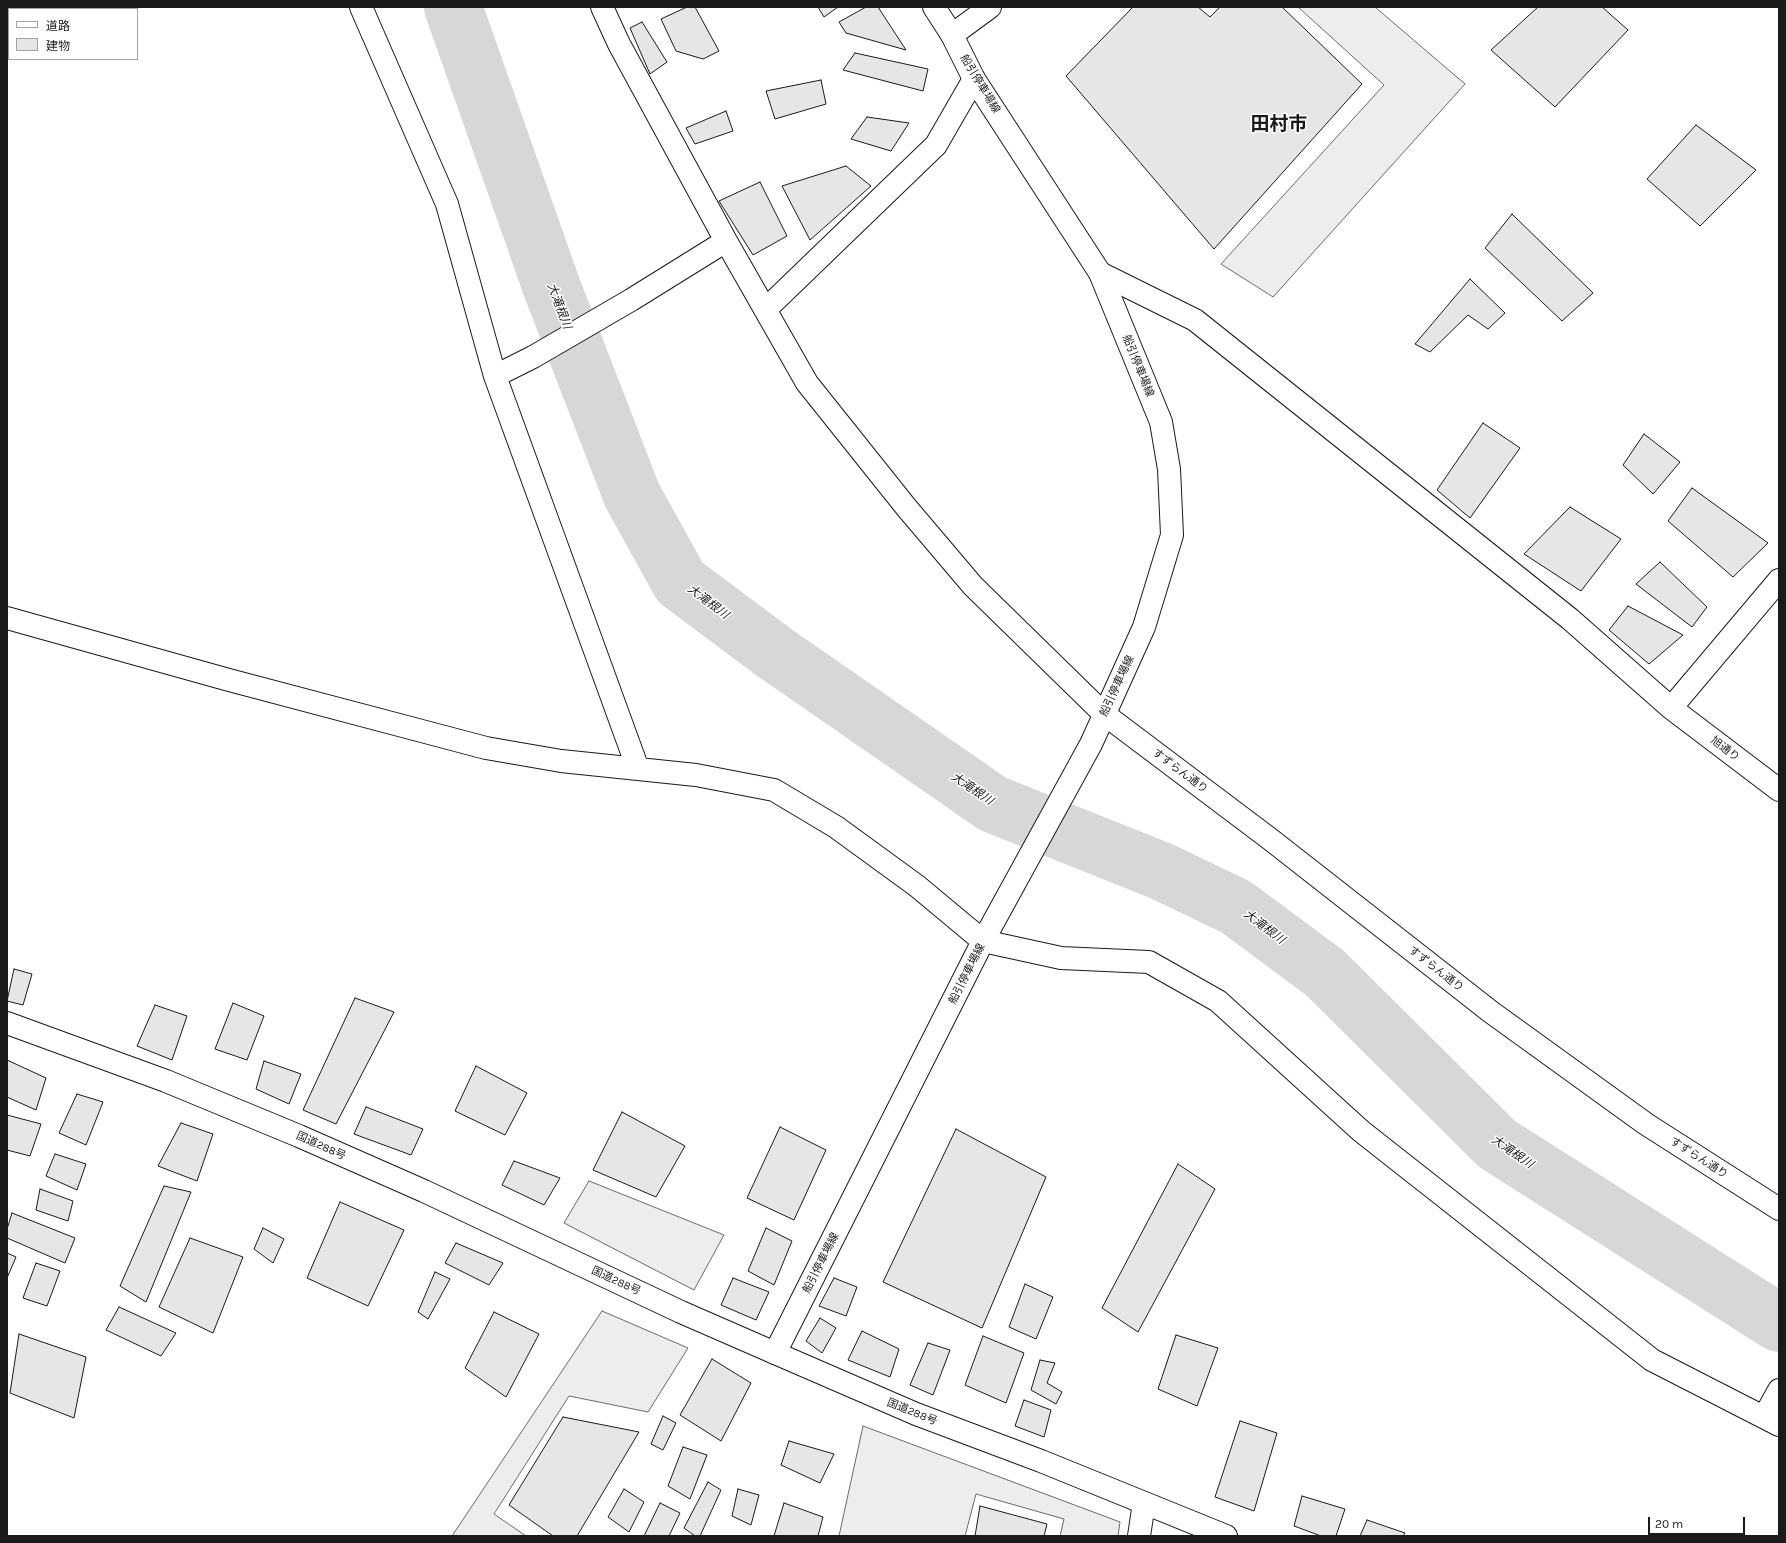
<!DOCTYPE html>
<html>
<head>
<meta charset="utf-8">
<style>
  body { margin:0 }
  #map { position:relative; width:1786px; height:1543px; overflow:hidden; background:#fff; font-family:Karla,"Noto Sans JP",sans-serif }
  canvas { display:block }
  .frame { position:absolute; inset:0; border:8px solid #1a1a1a; pointer-events:none }
  .legend { position:absolute; left:8px; top:8px; width:130px; height:52px; box-sizing:border-box; background:#fff; border:1px solid #a3a3a3; margin:0; padding:5px 7px; list-style:none; font-size:12px; color:#1a1a1a }
  .legend li { display:flex; align-items:center; gap:8px; height:20px }
  .legend b { width:20px; border:1px solid #a3a3a3 }
  .scale { position:absolute; left:1648px; top:1517px; width:97px; height:18px; box-sizing:border-box; border:2px solid #1a1a1a; border-top:0; padding-left:5px; font-size:12px; line-height:14px; white-space:nowrap; color:#1a1a1a; -webkit-text-stroke:3px #fff; paint-order:stroke }
</style>
</head>
<body>
<div id="map">
<canvas width="1786" height="1543"></canvas>
<div class="frame"></div>
<ul class="legend">
<li><b style="height:5px;background:#fff"></b>道路</li>
<li><b style="height:11px;background:#e6e6e6"></b>建物</li>
</ul>
<div class="scale">20 m</div>
</div>
<script>
const ctx = document.querySelector('canvas').getContext('2d');
ctx.lineJoin = 'round';
function paint(path, color) { ctx.fillStyle = color; ctx.fill(path, 'evenodd'); }
const poly = rows => new Path2D(rows.map(r => 'M' + r).join(''));
function stroke(path, color, width, dash) { ctx.strokeStyle = color; ctx.lineWidth = width; ctx.lineCap = dash ? 'butt' : 'round'; ctx.setLineDash(dash || []); ctx.stroke(path); }
function label(font, color, halo, rows, align = 'center') {
  ctx.font = font + ' Karla,"Noto Sans JP",sans-serif'; ctx.lineWidth = 3; ctx.setLineDash([]); ctx.textBaseline = 'middle'; ctx.strokeStyle = halo; ctx.fillStyle = color; for (const [text, x, y, turn = 0] of rows) {
    ctx.save(); ctx.translate(x, y); ctx.rotate((+turn || 0) * Math.PI / 180); ctx.textAlign = isNaN(turn) ? turn : align; if (halo) ctx.strokeText(text, 0, 0); ctx.fillText(text, 0, 0); ctx.restore();
  }
}
const built = poly([
  [1298,7,1375,7,1465,84,1273,297,1221,264,1384,85,1298,7],
  [589,1181,724,1235,694,1290,564,1223,589,1181],
  [602,1311,688,1348,648,1412,569,1396,494,1514,526,1536,452,1536,602,1311],
  [863,1426,1120,1522,1118,1536,1060,1536,1064,1519,976,1494,965,1536,839,1536,863,1426]
]);
paint(built, '#ededed');
stroke(built, '#6a6a6a', 1);
stroke(poly([
  [453,7,552,288,632,495,680,582,775,653,993,804,1161,871,1236,907,1325,973,1497,1144,1779,1323]
]), '#d7d7d7', 58);
const building = poly([
  [687,7,695,7,719,51,703,59,676,51,661,19,687,7],
  [818,7,838,7,824,17,818,7],
  [866,7,878,7,906,50,846,33,839,22,866,7],
  [1133,7,1198,7,1210,17,1220,7,1282,7,1362,84,1214,249,1066,76,1133,7],
  [1538,7,1602,7,1628,30,1555,107,1491,50,1538,7],
  [642,22,667,62,650,74,630,28,642,22],
  [855,53,928,69,923,91,843,70,855,53],
  [821,80,826,104,775,119,766,91,821,80],
  [726,111,733,131,695,144,686,128,726,111],
  [867,117,909,123,891,151,851,139,867,117],
  [1696,125,1756,170,1700,226,1647,179,1696,125],
  [846,166,871,186,810,240,782,186,846,166],
  [760,182,787,236,753,255,719,201,760,182],
  [1512,214,1593,293,1562,321,1485,248,1512,214],
  [1470,279,1505,313,1488,329,1468,315,1430,352,1415,344,1470,279],
  [1483,423,1520,448,1470,518,1437,490,1483,423],
  [1644,434,1680,462,1653,494,1623,465,1644,434],
  [1692,488,1768,543,1733,577,1668,521,1692,488],
  [1570,507,1621,539,1581,591,1524,554,1570,507],
  [1660,562,1707,607,1692,627,1636,584,1660,562],
  [1628,606,1683,635,1649,664,1609,630,1628,606],
  [14,969,32,974,23,1005,7,1001,14,969],
  [355,998,394,1012,336,1124,303,1110,355,998],
  [233,1003,264,1016,247,1060,215,1049,233,1003],
  [155,1005,187,1016,172,1060,137,1046,155,1005],
  [7,1060,46,1078,36,1110,7,1097,7,1060],
  [264,1061,301,1074,289,1104,256,1089,264,1061],
  [476,1066,527,1093,505,1135,455,1111,476,1066],
  [77,1094,103,1102,86,1145,59,1133,77,1094],
  [366,1107,423,1129,411,1155,354,1134,366,1107],
  [622,1112,685,1146,656,1197,593,1170,622,1112],
  [7,1115,41,1124,30,1156,7,1150,7,1115],
  [181,1123,213,1134,197,1181,158,1166,181,1123],
  [780,1127,826,1150,794,1220,747,1198,780,1127],
  [956,1129,1046,1177,982,1328,883,1282,956,1129],
  [55,1154,86,1164,77,1190,46,1176,55,1154],
  [514,1161,560,1178,544,1205,502,1185,514,1161],
  [1178,1164,1215,1189,1138,1332,1102,1308,1178,1164],
  [164,1186,191,1192,146,1302,120,1286,164,1186],
  [40,1189,73,1201,68,1221,36,1210,40,1189],
  [340,1202,404,1230,368,1306,307,1278,340,1202],
  [12,1213,75,1238,65,1263,7,1238,7,1229,12,1213],
  [263,1228,284,1239,273,1263,254,1249,263,1228],
  [766,1228,792,1241,774,1285,748,1271,766,1228],
  [190,1238,243,1257,213,1333,159,1307,190,1238],
  [456,1243,503,1263,489,1285,445,1263,456,1243],
  [7,1253,16,1257,7,1278,7,1253],
  [36,1263,60,1271,47,1306,23,1298,36,1263],
  [435,1272,450,1279,428,1319,418,1312,435,1272],
  [733,1278,769,1292,756,1320,721,1305,733,1278],
  [834,1278,857,1287,846,1316,819,1306,834,1278],
  [1025,1284,1053,1297,1036,1339,1009,1327,1025,1284],
  [119,1307,176,1333,161,1356,106,1330,119,1307],
  [494,1312,539,1334,506,1397,465,1368,494,1312],
  [820,1318,836,1328,822,1353,806,1341,820,1318],
  [862,1331,899,1349,890,1377,848,1360,862,1331],
  [19,1334,86,1357,74,1418,10,1393,19,1334],
  [1176,1335,1218,1348,1197,1406,1158,1389,1176,1335],
  [983,1336,1024,1353,1006,1403,965,1385,983,1336],
  [928,1343,950,1350,933,1395,910,1385,928,1343],
  [712,1359,751,1383,721,1441,680,1415,712,1359],
  [1040,1360,1055,1363,1047,1383,1062,1392,1056,1404,1031,1390,1040,1360],
  [1024,1400,1051,1410,1044,1437,1015,1426,1024,1400],
  [663,1416,676,1423,663,1450,651,1444,663,1416],
  [563,1417,639,1432,577,1536,553,1536,509,1505,563,1417],
  [1240,1421,1277,1433,1254,1511,1215,1497,1240,1421],
  [789,1441,834,1454,820,1483,781,1465,789,1441],
  [683,1447,707,1455,690,1499,668,1486,683,1447],
  [708,1482,721,1490,700,1536,695,1536,684,1528,708,1482],
  [624,1489,644,1502,629,1532,608,1517,624,1489],
  [738,1489,759,1495,751,1525,732,1516,738,1489],
  [1302,1496,1345,1509,1336,1536,1321,1536,1294,1526,1302,1496],
  [660,1503,680,1513,669,1536,644,1536,660,1503],
  [784,1503,823,1517,818,1536,774,1536,784,1503],
  [980,1506,1047,1524,1044,1536,975,1536,980,1506],
  [1367,1520,1405,1533,1403,1536,1360,1536,1367,1520]
]);
paint(building, '#e6e6e6');
stroke(building, '#1a1a1a', 1);
const minor = poly([
  [361,7,447,204,495,376,638,769],
  [602,7,619,44,726,241,807,383,906,507,973,586,1104,714,1270,839,1491,1012,1646,1124,1779,1209],
  [952,35,990,7],
  [1100,273,1195,320,1570,619,1671,708,1779,790],
  [766,309,936,145,974,79],
  [495,376,533,357,631,300,726,241],
  [7,618,229,680,486,748,561,761,696,775,774,790,836,827,917,886,983,941,1061,958,1149,962,1218,1001,1361,1131,1652,1360,1779,1425],
  [1671,708,1779,580],
  [1764,1417,1779,1390],
  [1139,1536,1144,1503]
]);
const major = poly([
  [775,1353,983,941,1091,744,1144,627,1172,535,1169,469,1161,422,1100,273,974,79,952,35,934,7]
]);
const highway = poly([
  [7,1023,166,1081,299,1136,424,1191,681,1312,775,1353,916,1414,1041,1461,1226,1536]
]);
stroke(minor, '#1a1a1a', 24);
stroke(major, '#1a1a1a', 24);
stroke(highway, '#1a1a1a', 24);
stroke(minor, '#fff', 22);
stroke(major, '#fff', 22);
stroke(highway, '#fff', 22);
label('11px', '#1a1a1a', '#fff', [
  ["船引停車場線",980,84,59],
  ["船引停車場線",1138,366,68],
  ["船引停車場線",1117,686,-65],
  ["旭通り",1725,749,37],
  ["すずらん通り",1180,771,37],
  ["すずらん通り",1436,969,38],
  ["船引停車場線",967,974,-63],
  ["国道288号",321,1146,24],
  ["すずらん通り",1699,1158,33],
  ["船引停車場線",821,1263,-63],
  ["国道288号",616,1281,25],
  ["国道288号",912,1412,22]
]);
label('italic 12px', '#1a1a1a', '#fff', [
  ["大滝根川",559,306,69],
  ["大滝根川",708,602,37],
  ["大滝根川",972,789,34],
  ["大滝根川",1264,927,37],
  ["大滝根川",1512,1152,35]
]);
label('bold 19px', '#1a1a1a', '#fff', [
  ["田村市",1279,125]
]);
</script>
</body>
</html>
